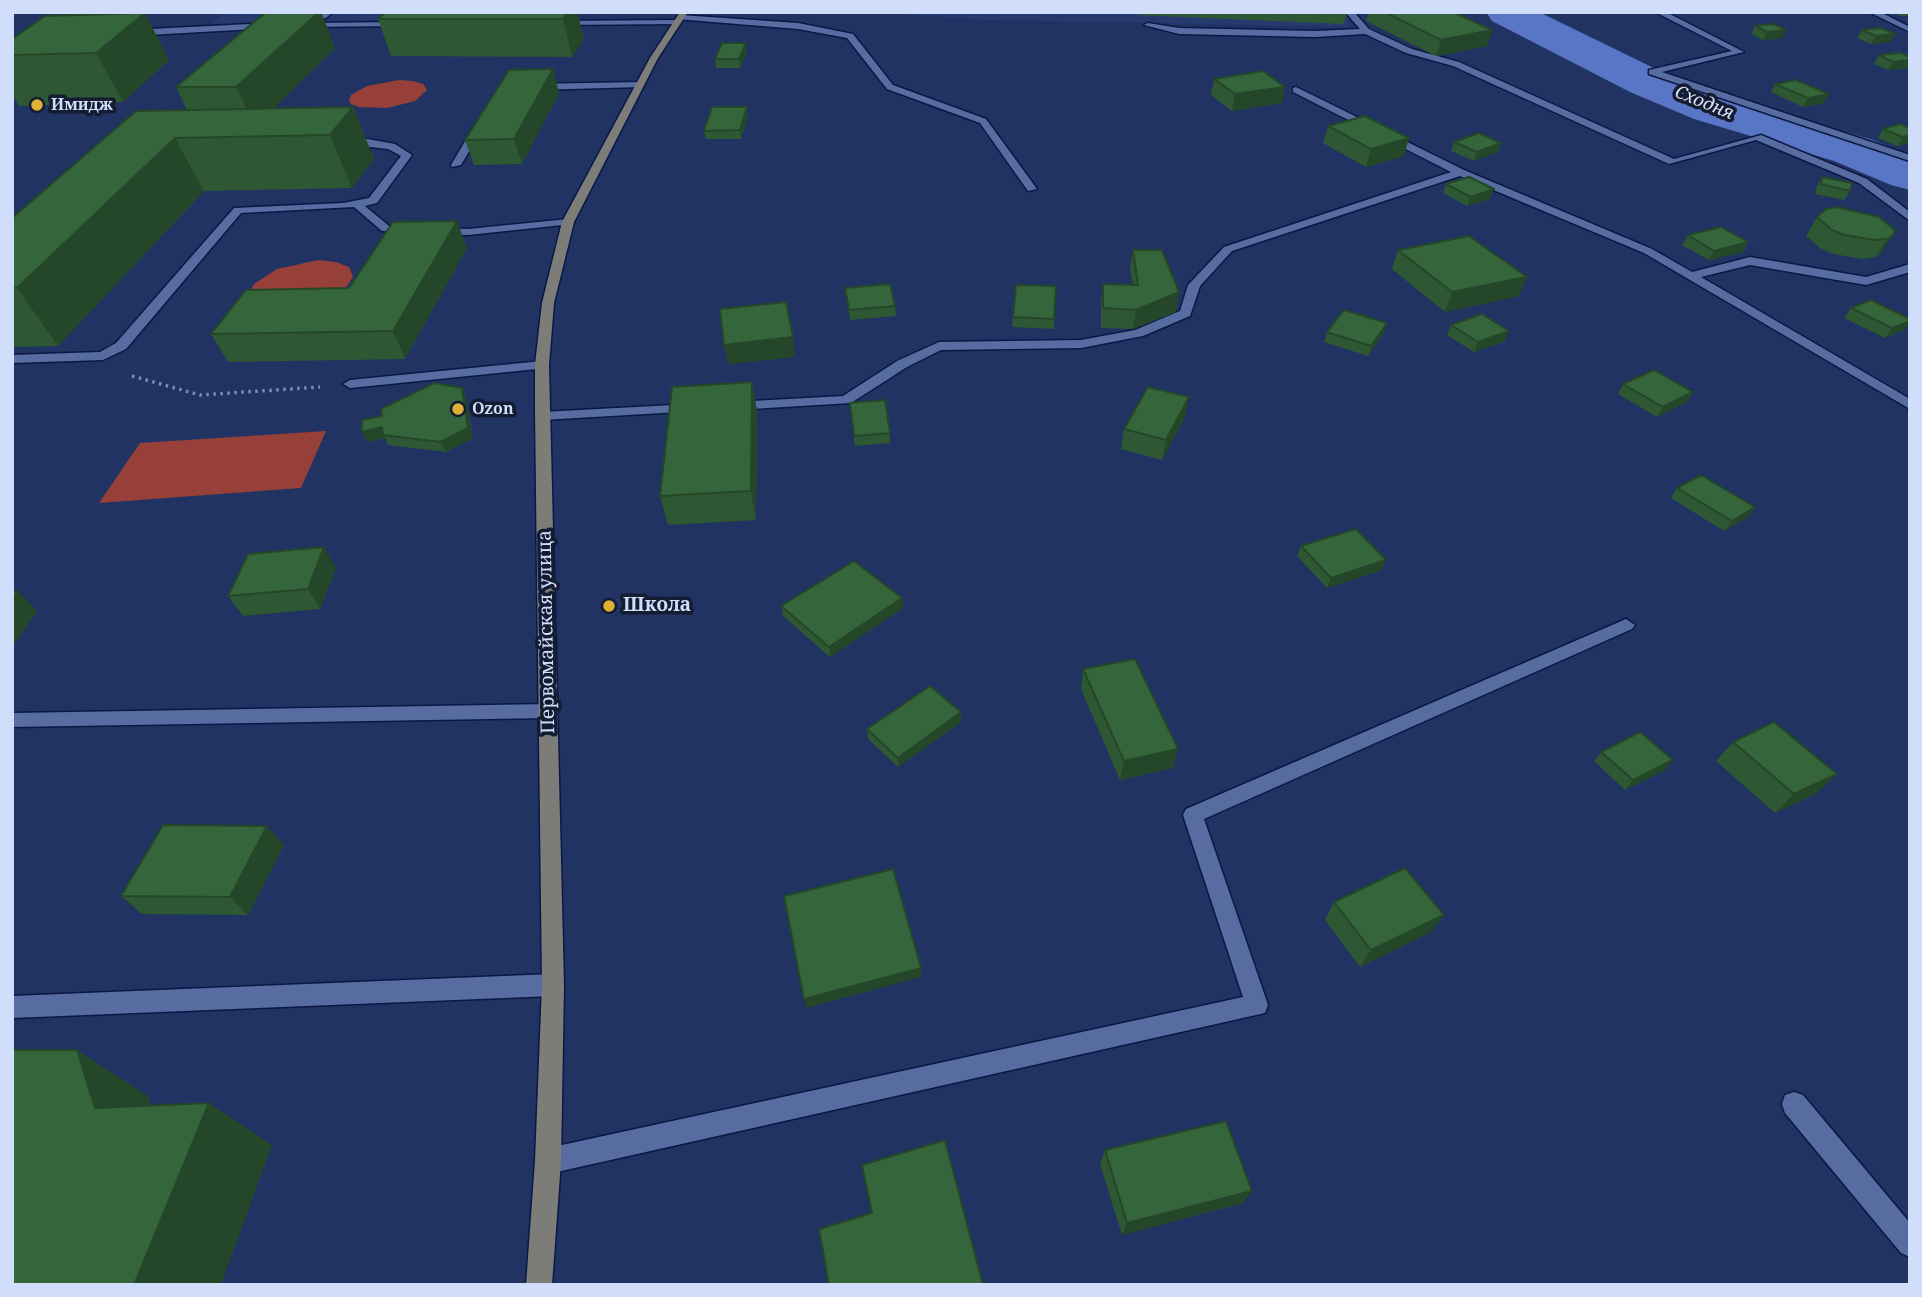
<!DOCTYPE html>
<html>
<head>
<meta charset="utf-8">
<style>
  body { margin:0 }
  #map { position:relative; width:1922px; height:1297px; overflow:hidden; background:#213362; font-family:"Noto Serif",serif }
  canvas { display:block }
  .frame { position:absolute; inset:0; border:14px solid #d0ddfb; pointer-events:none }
</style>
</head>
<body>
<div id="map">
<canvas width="1922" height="1297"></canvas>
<div class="frame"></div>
</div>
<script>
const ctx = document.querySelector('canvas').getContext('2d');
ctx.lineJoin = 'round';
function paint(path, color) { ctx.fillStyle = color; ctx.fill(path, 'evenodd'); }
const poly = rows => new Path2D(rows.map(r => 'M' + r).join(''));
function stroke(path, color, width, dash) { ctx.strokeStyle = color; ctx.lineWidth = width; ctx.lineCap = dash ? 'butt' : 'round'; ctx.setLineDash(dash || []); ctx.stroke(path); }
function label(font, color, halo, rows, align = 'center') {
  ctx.font = font + ' "Noto Serif",serif'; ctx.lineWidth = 7; ctx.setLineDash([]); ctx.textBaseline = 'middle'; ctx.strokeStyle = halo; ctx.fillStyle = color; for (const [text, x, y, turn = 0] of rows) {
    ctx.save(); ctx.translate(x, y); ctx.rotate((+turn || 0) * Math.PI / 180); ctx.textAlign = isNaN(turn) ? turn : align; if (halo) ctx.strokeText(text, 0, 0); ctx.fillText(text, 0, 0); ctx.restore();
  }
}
paint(poly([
  [225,12,465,12,461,18,212,24],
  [874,12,1345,12,1351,27,987,20]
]), '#273a70');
paint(poly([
  [399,80,413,81,423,84,427,90,415,101,387,108,359,107,351,104,349,100,351,95,367,86],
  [318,260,336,262,349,267,353,276,348,285,336,295,250,292,254,284,277,269],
  [326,431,301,488,99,503,140,443]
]), '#964039');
paint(poly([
  [1486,12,1539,12,1662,72,1728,99,1870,139,1910,155,1910,190,1891,185,1834,161,1694,119,1630,92,1492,21,1486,12]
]), '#5876c5');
const lane = poly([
  [333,12,326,18,301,18,297,16,333,12],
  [1345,12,1354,12,1369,29,1412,49,1459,62,1674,159,1761,135,1867,179,1910,212,1910,221,1859,183,1756,140,1669,164,1453,66,1406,53,1365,34,1315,37,1179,34,1144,25,1148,23,1179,28,1315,31,1360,29,1345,12],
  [1655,12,1666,12,1744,52,1662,72,1910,155,1910,161,1649,74,1649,70,1732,51,1655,12],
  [1869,12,1880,12,1910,27,1910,32,1869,12],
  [680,15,798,23,853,34,893,85,986,119,1037,189,1028,191,980,123,887,89,847,38,798,29,677,19,680,15],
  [639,82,642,83,642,87,534,90,529,87,534,84,639,82],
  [1296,87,1464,170,1652,249,1692,272,1750,257,1866,277,1910,264,1910,272,1866,285,1750,265,1701,277,1910,399,1910,409,1644,253,1460,176,1232,251,1200,286,1190,316,1143,336,1081,348,941,350,907,367,851,403,734,410,727,406,734,402,843,396,897,361,939,342,1081,340,1135,330,1180,311,1188,285,1224,247,1451,172,1293,92,1293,88,1296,87],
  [479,123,484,126,461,165,452,167,451,165,474,126,479,123],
  [362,138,395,144,412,155,377,203,365,206,389,226,415,228,415,232,382,231,354,207,241,213,126,349,103,360,12,363,12,355,100,352,116,343,234,208,343,203,369,198,401,156,388,149,344,144,339,141,344,138,362,138],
  [568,219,572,220,572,224,468,235,439,234,433,231,439,228,468,229,568,219],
  [542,361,547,362,547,368,350,388,343,384,350,380,542,361],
  [692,404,697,405,697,411,542,420,535,416,542,412,692,404],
  [1626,619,1635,625,1632,629,1204,819,1268,1005,1265,1013,548,1174,539,1170,535,1161,539,1152,548,1148,1243,997,1183,815,1186,809,1626,619],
  [549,704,556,706,558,711,556,716,549,718,12,727,12,713,549,704],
  [553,974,561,977,564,985,561,993,553,996,12,1018,12,996,553,974],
  [1794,1092,1803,1095,1910,1223,1910,1257,1901,1253,1785,1113,1782,1104,1785,1095,1794,1092]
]);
const street = poly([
  [676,20,679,24,557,25,553,23,557,21,676,20],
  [403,22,406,26,302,27,298,25,302,23,403,22],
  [270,23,273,28,130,36,126,33,130,30,270,23]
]);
const secondary = poly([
  [680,12,688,12,658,58,574,222,554,303,549,365,564,985,561,1161,552,1285,526,1285,535,1161,542,985,535,409,535,365,542,303,562,222,650,58,680,12]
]);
stroke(lane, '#0b1845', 3);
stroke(street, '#0b1845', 3);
stroke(secondary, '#0b1845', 3);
stroke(poly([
  [132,376,200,395,320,387]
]), '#7c8cb2', 3.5, [2.5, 4.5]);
paint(lane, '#576ca0');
paint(street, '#576ca0');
paint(secondary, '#7c7c79');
paint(poly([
  [266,12,321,12,335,48,273,109,353,107,374,159,352,188,204,191,58,346,12,347,12,218,187,110,176,87],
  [385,12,577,12,584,39,572,57,391,56,378,19],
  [1137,12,1347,12,1344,24,1137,15],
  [1369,12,1453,12,1492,30,1487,46,1436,56,1366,21],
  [1894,12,1910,12,1910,16,1900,16],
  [1755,26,1782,38,1763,40,1751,34],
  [1862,30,1895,34,1890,42,1871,44,1857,38],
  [12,39,169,60,123,102,19,106,12,95],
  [746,43,747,52,740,68,716,68,715,59],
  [1879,55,1910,57,1910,68,1888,70,1874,64],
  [553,69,559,93,522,164,474,165,465,140],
  [1214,79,1282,103,1232,111,1211,95],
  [1775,84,1824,103,1803,107,1771,92],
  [748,116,741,139,706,139,704,131],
  [1328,126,1404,156,1366,167,1323,143],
  [1910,128,1910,143,1897,146,1878,138,1883,129],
  [1454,142,1501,143,1498,152,1474,161,1451,151],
  [1822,177,1850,191,1844,200,1815,194,1817,186],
  [1446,184,1490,199,1467,206,1443,193],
  [1817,217,1895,230,1881,253,1875,257,1863,259,1833,254,1820,248,1806,236],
  [1688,235,1748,242,1743,252,1709,260,1682,245],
  [467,248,405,359,228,362,211,334],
  [1133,250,1176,312,1133,329,1101,328,1101,303,1103,284,1133,285,1130,269],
  [1398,250,1519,296,1445,312,1392,269],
  [1056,286,1054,329,1012,327,1013,317],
  [845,288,895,306,896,316,850,320],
  [1851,308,1910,319,1910,322,1904,330,1885,338,1844,318],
  [1451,325,1505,341,1474,352,1447,335],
  [1327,332,1384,332,1368,356,1324,342],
  [752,382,757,411,756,520,668,525,660,496],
  [1623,384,1693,392,1687,402,1657,417,1618,394],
  [466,398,473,438,446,452,388,445,385,438,367,442],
  [850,403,890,433,890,443,855,446],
  [1185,417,1162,460,1121,449,1124,429],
  [1677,488,1755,507,1748,517,1724,531,1671,498],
  [1301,546,1382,570,1327,588,1297,556],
  [336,568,320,609,243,616,228,596],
  [902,598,903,608,830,657,783,616,781,606],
  [1083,669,1178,749,1173,768,1120,780,1081,689],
  [961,722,898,767,868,739,867,729],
  [1733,742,1837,774,1817,793,1775,813,1716,761],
  [1601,752,1665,770,1625,790,1594,761],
  [284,845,248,915,142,914,121,896],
  [1334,902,1431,932,1360,967,1325,920],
  [1105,1150,1243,1203,1122,1235,1100,1164]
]), '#2e5733');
paint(poly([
  [319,12,321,12,335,48,255,127,236,87],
  [568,12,577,12,584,39,572,57,563,19],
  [145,13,169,60,123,102,96,53],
  [1492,30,1487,46,1436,56,1441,40],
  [1786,30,1782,38,1763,40,1767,32],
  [1895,34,1890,42,1871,44,1876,36],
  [746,43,747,52,740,68,739,59],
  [1910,60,1910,68,1888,70,1893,62],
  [553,69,559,93,522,164,514,139],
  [1285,87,1282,103,1232,111,1235,94],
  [1829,94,1824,103,1803,107,1808,98],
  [353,107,374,159,352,188,330,135],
  [747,107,748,116,741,139,740,130],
  [1910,135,1910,143,1897,146,1903,137],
  [175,138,204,191,58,346,17,288],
  [1409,138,1404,156,1366,167,1371,149],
  [1501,143,1498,152,1474,161,1477,152],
  [1494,189,1490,199,1467,206,1471,197],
  [457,221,467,248,405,359,393,331],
  [1893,235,1881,253,1875,257,1887,239],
  [1748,242,1743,252,1709,260,1714,251],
  [1527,277,1519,296,1445,312,1452,292],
  [1179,292,1176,312,1133,329,1136,310],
  [1910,321,1910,322,1904,330,1885,338,1892,328],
  [1387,323,1384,332,1368,356,1371,346],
  [1509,331,1505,341,1474,352,1478,342],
  [793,337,795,357,728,364,724,345],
  [752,382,757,411,756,520,751,491],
  [462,388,466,398,473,438,446,452,441,442],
  [1693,392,1687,402,1657,417,1663,407],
  [1189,397,1185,417,1162,460,1166,440],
  [382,427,383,435,385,438,367,442,362,432],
  [1755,507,1748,517,1724,531,1732,521],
  [324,547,336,568,320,609,308,589],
  [1386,560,1382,570,1327,588,1331,578],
  [18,591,37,611,12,647,12,600],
  [902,598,903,608,830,657,829,647],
  [961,712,961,722,898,767,898,758],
  [1178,749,1173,768,1120,780,1124,761],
  [1673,760,1665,770,1625,790,1633,780],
  [1837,774,1817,793,1775,813,1794,794],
  [267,826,284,845,248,915,230,897],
  [1444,915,1431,932,1360,967,1371,950],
  [921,968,921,977,806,1008,804,999],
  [77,1050,148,1096,167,1150,95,1108],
  [209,1103,272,1145,221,1285,134,1285],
  [1252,1191,1243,1203,1122,1235,1127,1223]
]), '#254729');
const building = poly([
  [266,12,319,12,236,87,176,87,266,12],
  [385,12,568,12,563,19,378,19,385,12],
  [1384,12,1453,12,1492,30,1441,40,1384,12],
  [145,13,96,53,12,55,12,39,45,16,145,13],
  [1774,24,1786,30,1767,32,1755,26,1774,24],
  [1881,28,1895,34,1876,36,1862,30,1881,28],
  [722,43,746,43,739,59,715,59,722,43],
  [1901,53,1910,57,1910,60,1893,62,1879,55,1901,53],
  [553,69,514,139,465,140,509,70,553,69],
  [1263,71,1285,87,1235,94,1214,79,1263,71],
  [1796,80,1829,94,1808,98,1775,84,1796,80],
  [353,107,330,135,175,138,17,288,12,288,12,218,136,111,353,107],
  [712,107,747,107,740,130,704,131,712,107],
  [1365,116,1409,138,1371,149,1328,126,1365,116],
  [1900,124,1910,128,1910,135,1903,137,1883,129,1900,124],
  [1479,133,1501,143,1477,152,1454,142,1479,133],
  [1469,177,1494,189,1471,197,1446,184,1469,177],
  [1822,177,1852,183,1850,191,1821,184,1822,177],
  [1837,207,1879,217,1895,230,1893,235,1887,239,1875,240,1845,235,1832,230,1817,217,1826,209,1837,207],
  [457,221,393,331,211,334,246,290,349,288,393,222,457,221],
  [1721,227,1748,242,1714,251,1688,235,1721,227],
  [1469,236,1527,277,1452,292,1398,250,1469,236],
  [1133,250,1162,250,1179,292,1136,310,1103,308,1103,284,1138,285,1133,250],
  [890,284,895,306,849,310,845,288,890,284],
  [1016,285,1056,286,1054,319,1013,317,1016,285],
  [1871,300,1910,319,1910,321,1892,328,1851,308,1871,300],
  [786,302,793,337,724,345,720,309,786,302],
  [1344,310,1387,323,1371,346,1327,332,1344,310],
  [1482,314,1509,331,1478,342,1451,325,1482,314],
  [1654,370,1693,392,1663,407,1623,384,1654,370],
  [752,382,751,491,660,496,672,387,752,382],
  [434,383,462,388,468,428,441,442,383,435,382,427,362,432,362,420,382,416,381,409,434,383],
  [1148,387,1189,397,1166,440,1124,429,1148,387],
  [885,400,890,433,854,436,850,403,885,400],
  [1701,475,1755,507,1732,521,1677,488,1701,475],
  [1356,529,1386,560,1331,578,1301,546,1356,529],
  [324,547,308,589,228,596,248,554,324,547],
  [854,561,902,598,829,647,781,606,854,561],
  [18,591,12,600,12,592,18,591],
  [1135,659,1178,749,1124,761,1083,669,1135,659],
  [930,686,961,712,898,758,867,729,930,686],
  [1774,722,1837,774,1794,794,1733,742,1774,722],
  [1640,732,1673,760,1633,780,1601,752,1640,732],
  [163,825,267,826,230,897,121,896,163,825],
  [1405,868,1444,915,1371,950,1334,902,1405,868],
  [893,869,921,968,804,999,784,896,893,869],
  [12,1050,77,1050,95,1108,209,1103,134,1285,12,1285,12,1050],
  [1226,1121,1252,1191,1127,1223,1105,1150,1226,1121],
  [945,1140,983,1285,829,1285,819,1229,872,1213,862,1165,945,1140]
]);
paint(building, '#35653b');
stroke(building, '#254729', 2);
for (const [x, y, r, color] of [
  [37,105,7,"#dfb034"],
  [458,409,7,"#dfb034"],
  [609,606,7,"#dfb034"]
]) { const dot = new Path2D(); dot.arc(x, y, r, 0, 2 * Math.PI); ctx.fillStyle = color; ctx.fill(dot); stroke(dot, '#141c32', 2.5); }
label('bold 16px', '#d0ddfb', '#141c32', [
  ["Имидж",51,105],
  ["Ozon",472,409]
], 'left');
label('italic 18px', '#d9e3f8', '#141c32', [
  ["Сходня",1704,103,22]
]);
label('bold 19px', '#d0ddfb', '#141c32', [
  ["Школа",623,606]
], 'left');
label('19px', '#d0ddfb', '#141c32', [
  ["Первомайская улица",547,632,-91]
]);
</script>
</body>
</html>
